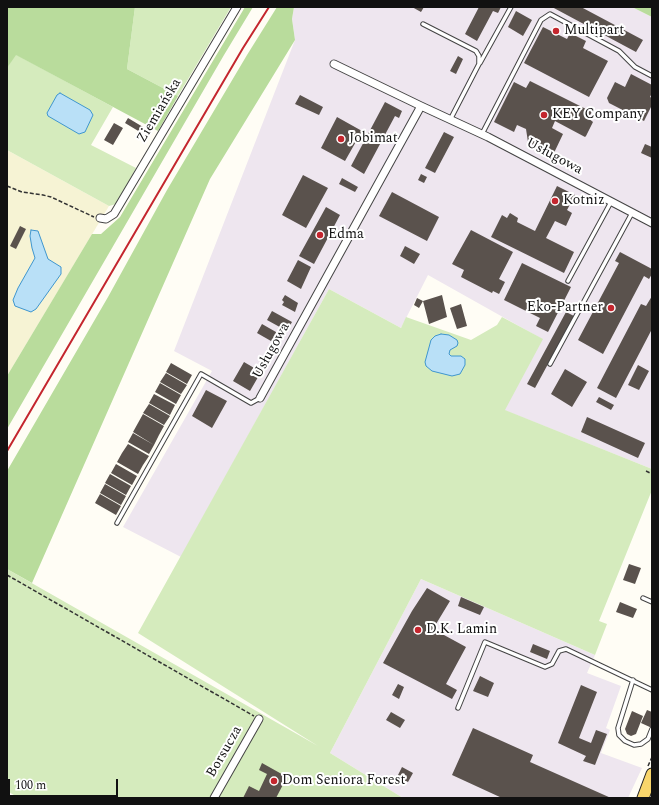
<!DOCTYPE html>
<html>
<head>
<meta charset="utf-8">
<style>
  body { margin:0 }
  #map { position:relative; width:659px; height:805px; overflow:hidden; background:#fffdf5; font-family:Spectral,serif }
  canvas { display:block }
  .frame { position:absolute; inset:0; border:8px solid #111; pointer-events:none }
  .scale { position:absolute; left:8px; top:779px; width:110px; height:18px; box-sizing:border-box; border:2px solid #111; border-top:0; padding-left:5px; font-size:12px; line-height:14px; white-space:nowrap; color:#111; -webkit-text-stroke:3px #fff; paint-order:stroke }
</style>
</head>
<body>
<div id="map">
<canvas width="659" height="805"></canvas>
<div class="frame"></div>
<div class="scale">100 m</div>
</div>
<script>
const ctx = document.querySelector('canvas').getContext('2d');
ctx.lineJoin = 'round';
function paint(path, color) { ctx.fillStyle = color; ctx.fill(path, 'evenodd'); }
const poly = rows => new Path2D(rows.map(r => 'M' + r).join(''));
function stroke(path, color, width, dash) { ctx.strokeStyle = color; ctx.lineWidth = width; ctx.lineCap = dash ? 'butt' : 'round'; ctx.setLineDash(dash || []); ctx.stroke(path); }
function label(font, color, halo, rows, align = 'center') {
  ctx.font = font + ' Spectral,serif'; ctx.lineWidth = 4; ctx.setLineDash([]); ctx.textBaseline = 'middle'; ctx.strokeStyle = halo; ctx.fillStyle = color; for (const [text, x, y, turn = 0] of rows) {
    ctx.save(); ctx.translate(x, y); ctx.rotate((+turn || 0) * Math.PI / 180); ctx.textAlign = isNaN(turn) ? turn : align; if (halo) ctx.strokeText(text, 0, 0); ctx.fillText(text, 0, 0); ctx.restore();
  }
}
paint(poly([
  [294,7,632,7,652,17,652,469,504,410,542,339,428,275,401,328,329,289,181,557,123,527,212,371,174,351,295,40,292,19],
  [421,579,595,655,587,673,621,686,606,728,610,730,601,753,642,768,628,798,403,798,330,753]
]), '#eee6ef');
paint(poly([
  [7,150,109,206,7,376]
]), '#f6f3d4');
paint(poly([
  [135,7,231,7,178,96,127,69],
  [15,54,113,107,91,145,136,168,116,204,109,206,7,150,7,68],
  [329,289,401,328,406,317,471,340,497,325,502,317,543,339,505,410,652,469,652,490,599,621,607,624,595,655,421,579,330,753,403,798,19,798,7,791,7,569,318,746,138,633]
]), '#d5ebbd');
paint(poly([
  [7,7,135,7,127,69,178,96,158,131,16,55,7,68],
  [245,7,253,7,224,55,7,429,7,376,92,234,101,234,120,217],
  [277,7,294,7,292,19,295,40,210,179,32,583,7,569,7,471,108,297,167,190,247,55],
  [632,7,652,7,652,17]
]), '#b9dc9c');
const water = poly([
  [60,93,90,110,93,115,85,132,79,134,48,116,47,113,57,95,60,93],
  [31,230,38,231,48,259,61,267,61,274,36,309,31,312,15,306,13,300,18,288,35,258,32,248,30,236,31,230],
  [441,334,449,335,457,340,458,343,457,346,450,350,449,354,451,356,461,356,465,359,465,365,460,374,452,376,432,371,426,366,425,362,431,340,435,336,441,334]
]);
paint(water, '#b9e0f7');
stroke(water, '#3f96cf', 1);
paint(poly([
  [412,7,424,7,421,12],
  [479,7,501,7,498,13,493,11,477,41,465,34],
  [552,7,581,7,643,40,636,52],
  [516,11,532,20,523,36,508,27],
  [543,27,567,39,570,33,586,41,583,48,608,61,589,97,524,63],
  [458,56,463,59,456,74,450,71],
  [631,74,652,85,652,93,650,97,652,98,652,105,644,121,609,103,607,98,615,82,625,87],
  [530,81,592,112,588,118,593,122,586,136,585,137,555,121,552,128,563,134,553,155,528,142,526,129,517,125,514,132,494,122,514,82,526,88],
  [300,95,323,107,319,115,295,104],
  [385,102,402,111,399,118,395,116,364,174,351,166],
  [337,117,362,131,345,161,321,148],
  [128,118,143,127,140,132,125,123],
  [114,123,123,128,113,145,104,140],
  [444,132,454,137,435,173,425,168],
  [645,144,652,147,652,158,641,153],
  [421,174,427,177,424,183,418,180],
  [303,175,328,188,306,228,282,215],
  [342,178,358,187,355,192,339,184],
  [557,186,575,195,567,210,572,213,566,226,555,221,546,238,574,252,564,273,491,237,502,215,507,218,510,213,518,218,517,222,535,231],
  [392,192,439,217,427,241,379,216],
  [326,207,340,215,314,264,299,256],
  [20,226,26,229,16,249,10,246],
  [471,230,513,252,499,279,505,282,499,294,493,291,492,293,461,277,464,270,452,264],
  [405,246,420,254,414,264,400,256],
  [620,252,652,269,652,274,649,279,644,276,603,354,578,340,619,263,615,261],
  [298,260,311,267,301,289,287,281],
  [522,263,571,287,548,332,536,326,540,318,504,300],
  [285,295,298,303,295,312,282,305,284,302,282,300],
  [442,295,447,317,429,324,423,301],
  [652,296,652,329,616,398,597,388,641,304,646,306],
  [417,298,423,301,419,308,414,305],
  [461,304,467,326,457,329,450,308],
  [272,311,292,322,287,331,267,320],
  [566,312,574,316,535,388,527,384],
  [262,324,283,336,278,345,257,333],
  [244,362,261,372,250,391,233,381],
  [171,363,192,375,187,384,166,372],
  [638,365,649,371,639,390,628,385],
  [565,369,587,382,572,407,551,394],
  [166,373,187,385,181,394,160,382],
  [160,383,181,395,176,404,155,392],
  [206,390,227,401,212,428,192,416],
  [154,394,175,405,170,415,149,403],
  [599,397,614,405,611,410,596,402],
  [149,404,170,416,164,425,143,413],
  [143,414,164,426,159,435,138,423],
  [587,417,645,443,638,458,581,432],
  [138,423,159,435,154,445,133,432],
  [133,433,154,445,149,454,128,442],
  [128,444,149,456,143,465,122,453],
  [122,453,143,465,138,474,117,462],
  [116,464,137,476,132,485,111,473],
  [110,474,131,486,126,495,105,483],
  [105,484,126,496,121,505,100,493],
  [100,494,121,506,116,515,95,503],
  [629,564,641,568,635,584,623,580],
  [427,588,450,601,433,629,466,647,446,684,457,690,452,699,383,663,412,611],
  [461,597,484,607,480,615,458,606],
  [620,602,637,609,633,618,616,612],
  [533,644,550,651,547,659,530,652],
  [480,676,494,683,488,697,473,691],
  [398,684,404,687,399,699,392,695],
  [581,685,597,692,579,738,591,743,596,730,607,734,595,765,583,761,586,756,558,743],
  [647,710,652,712,652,728,641,723],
  [632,711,643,716,636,734,631,736,627,734,625,729],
  [391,712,405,720,400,728,386,720],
  [473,728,533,755,530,762,611,798,502,798,452,775],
  [262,763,287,777,276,798,243,798,249,786,259,791,267,774,259,770],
  [402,767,413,773,408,782,397,777]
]), '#5a524d');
const service = poly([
  [423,24,476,51,479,56,479,64,450,120],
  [480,63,511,7],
  [482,134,541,20,550,14,619,51,635,67,652,76],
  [568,281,611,202],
  [550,364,632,213],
  [117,523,201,374,251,403,260,398],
  [643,598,652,602],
  [633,680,618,728,619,735,625,741,634,745,641,744,648,739,652,729],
  [458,708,485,642,545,667,552,664,559,651,566,649,652,690]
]);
const minor = poly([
  [334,64,421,106,488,137,652,223],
  [100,218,106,219,114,214,237,7],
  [260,398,421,106],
  [214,798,259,719]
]);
const primary = poly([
  [643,798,652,774]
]);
stroke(service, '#444', 5.5);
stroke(minor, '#444', 9);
stroke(primary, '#222', 13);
stroke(poly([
  [7,186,22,192,43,195,51,197,94,217],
  [646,471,652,474],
  [7,575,254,716],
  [648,766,652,757]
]), '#333', 1.5, [4, 2]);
stroke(service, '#fff', 3.5);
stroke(minor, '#fff', 7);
stroke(primary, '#f9d66b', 11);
stroke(poly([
  [7,451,243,48,269,7]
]), '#c4262e', 2);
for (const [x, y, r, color] of [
  [556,31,4,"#c4262e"],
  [544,115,4,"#c4262e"],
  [341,139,4,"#c4262e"],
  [555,201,4,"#c4262e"],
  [320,235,4,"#c4262e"],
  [611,308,4,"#c4262e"],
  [418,630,4,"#c4262e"],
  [274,781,4,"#c4262e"]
]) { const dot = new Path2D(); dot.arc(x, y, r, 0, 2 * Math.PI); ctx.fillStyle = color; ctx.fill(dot); stroke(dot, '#fff', 1.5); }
label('14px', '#111', '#fff', [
  ["Multipart",564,31],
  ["KEY Company",552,115],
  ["Jobimat",349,139],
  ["Kotniz",563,201],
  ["Edma",328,235],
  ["Eko-Partner",603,308,"right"],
  ["D.K. Lamin",426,630],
  ["Dom Seniora Forest",282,781]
], 'left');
label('14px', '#111', '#fff', [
  ["Ziemiańska",160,111,-59],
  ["Usługowa",554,157,28],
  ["Usługowa",272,351,-61],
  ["Borsucza",225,752,-60]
]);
</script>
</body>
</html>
